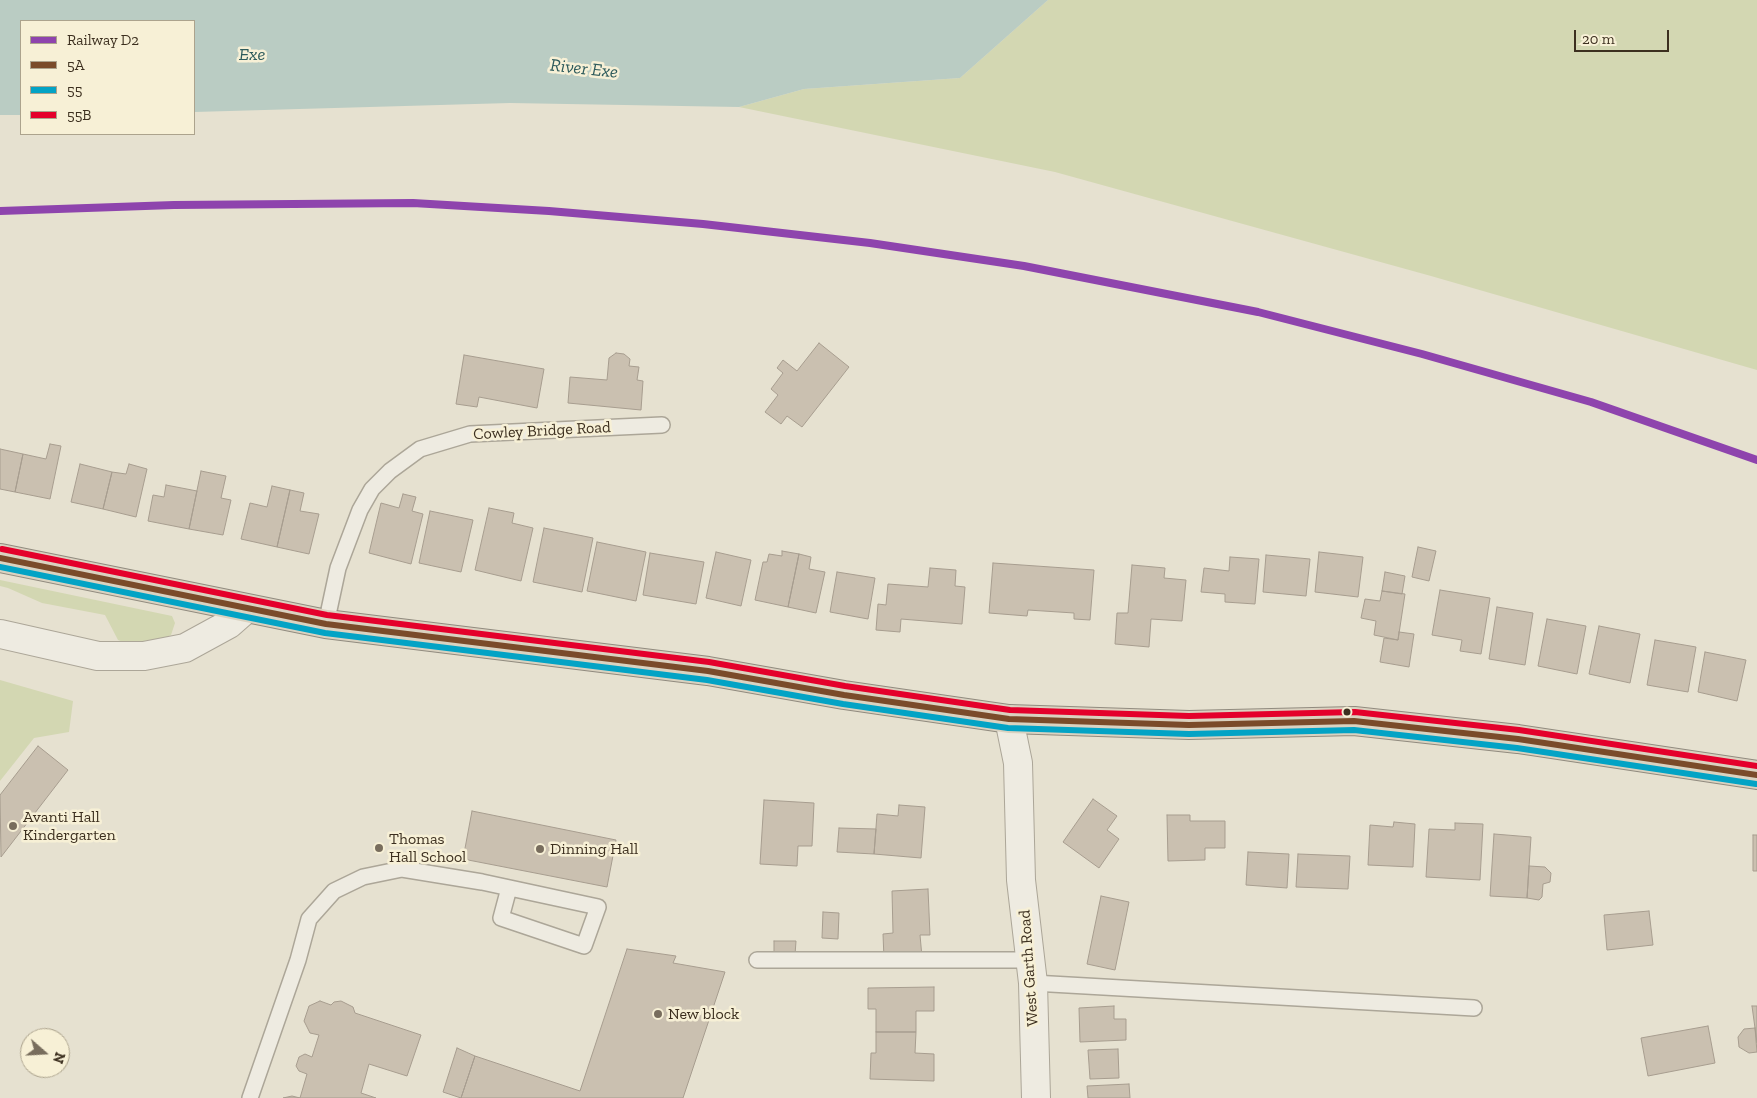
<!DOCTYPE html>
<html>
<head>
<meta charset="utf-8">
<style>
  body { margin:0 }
  #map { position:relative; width:1757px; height:1098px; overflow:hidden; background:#e6e1d0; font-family:"Zilla Slab",serif }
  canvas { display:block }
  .legend { position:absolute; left:20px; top:20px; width:175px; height:115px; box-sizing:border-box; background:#f7f0d6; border:1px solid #aca38d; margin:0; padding:6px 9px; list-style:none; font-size:15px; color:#3c2f1f }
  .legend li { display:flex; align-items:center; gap:10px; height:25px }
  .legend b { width:25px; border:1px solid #aca38d }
  .north { position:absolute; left:20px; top:1028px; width:50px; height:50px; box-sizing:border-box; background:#f7f0d6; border:1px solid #aca38d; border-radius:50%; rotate:109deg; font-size:14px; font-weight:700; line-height:20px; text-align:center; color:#3c2f1f }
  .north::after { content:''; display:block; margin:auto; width:18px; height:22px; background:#786d5d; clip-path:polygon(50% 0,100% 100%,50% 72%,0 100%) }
  .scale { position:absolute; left:1574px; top:30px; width:95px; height:22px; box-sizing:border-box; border:2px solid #3c2f1f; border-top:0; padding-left:6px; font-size:15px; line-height:18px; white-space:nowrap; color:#3c2f1f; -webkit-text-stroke:4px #f7f0d6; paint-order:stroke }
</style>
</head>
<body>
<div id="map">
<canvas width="1757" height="1098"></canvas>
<ul class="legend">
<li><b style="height:6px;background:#8e44ad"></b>Railway D2</li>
<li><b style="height:6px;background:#7a4b2a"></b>5A</li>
<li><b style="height:6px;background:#03a3c5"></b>55</li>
<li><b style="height:6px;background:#e4002b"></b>55B</li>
</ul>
<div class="north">N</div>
<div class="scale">20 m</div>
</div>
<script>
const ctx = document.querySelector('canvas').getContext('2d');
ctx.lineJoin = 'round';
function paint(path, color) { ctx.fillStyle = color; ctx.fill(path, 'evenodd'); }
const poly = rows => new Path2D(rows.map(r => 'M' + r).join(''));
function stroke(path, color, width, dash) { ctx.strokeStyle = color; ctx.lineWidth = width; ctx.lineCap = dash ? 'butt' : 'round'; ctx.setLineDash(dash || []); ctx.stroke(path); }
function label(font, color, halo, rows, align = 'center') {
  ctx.font = font + ' "Zilla Slab",serif'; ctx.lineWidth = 5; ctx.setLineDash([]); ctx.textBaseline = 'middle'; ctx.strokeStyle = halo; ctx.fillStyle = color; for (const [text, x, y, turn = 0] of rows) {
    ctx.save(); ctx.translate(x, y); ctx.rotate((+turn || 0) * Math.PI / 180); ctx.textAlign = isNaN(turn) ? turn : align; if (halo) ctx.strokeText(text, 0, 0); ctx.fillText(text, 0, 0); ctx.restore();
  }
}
paint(poly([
  [1048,0,1757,0,1757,370,1431,276,1055,172,739,107,804,89,960,78],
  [0,580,172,616,175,623,171,635,163,639,126,643,118,640,105,615,42,603,8,588,0,586],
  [0,680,73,701,69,732,34,738,0,781]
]), '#d3d7b2');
paint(poly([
  [0,0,1048,0,960,78,804,89,739,107,510,103,194,112,194,21,21,21,21,115,0,115]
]), '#baccc3');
const building = poly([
  [819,343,849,367,802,427,787,416,781,424,765,412,778,395,771,389,783,373,777,368,783,360,797,371,819,343],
  [616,353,624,354,630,359,629,366,639,367,637,380,643,381,641,410,568,403,570,377,607,380,609,358,616,353],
  [464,355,544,369,537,408,479,397,477,407,456,404,464,355],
  [50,444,61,446,50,499,15,492,23,454,46,459,50,444],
  [0,449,23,454,15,492,0,489,0,449],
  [80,464,112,472,103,509,71,502,80,464],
  [129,464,147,469,136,517,103,509,112,472,126,474,129,464],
  [201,471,226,476,221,498,231,500,223,535,189,529,201,471],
  [166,485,197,491,189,529,148,521,153,495,164,497,166,485],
  [272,486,290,490,277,547,241,539,250,503,267,507,272,486],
  [290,490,304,493,300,511,319,514,309,554,277,547,290,490],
  [403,494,416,497,412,511,423,514,411,564,369,553,381,503,399,508,403,494],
  [489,508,514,513,512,523,533,528,521,581,475,570,489,508],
  [430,511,473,520,461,572,419,563,430,511],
  [544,528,593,538,582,592,533,582,544,528],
  [597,542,646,552,636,601,587,591,597,542],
  [1418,547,1436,551,1429,581,1412,577,1418,547],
  [782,551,799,554,788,607,755,600,763,562,767,562,769,554,782,556,782,551],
  [716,552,751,560,741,606,706,598,716,552],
  [1319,552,1363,557,1358,597,1315,592,1319,552],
  [650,553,704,562,696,604,643,595,650,553],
  [799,554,811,557,809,569,825,572,816,613,788,607,799,554],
  [1266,555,1310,559,1306,596,1263,592,1266,555],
  [1230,557,1259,559,1255,604,1225,602,1225,594,1201,592,1204,568,1229,571,1230,557],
  [993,563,1094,570,1090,620,1074,619,1074,613,1028,610,1027,616,989,613,993,563],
  [1132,565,1165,568,1164,578,1186,580,1182,621,1151,619,1149,647,1115,644,1117,613,1128,613,1132,565],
  [930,568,956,570,955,586,965,587,962,624,901,619,900,632,876,630,878,604,886,605,888,584,928,587,930,568],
  [837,572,875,578,868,619,830,612,837,572],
  [1385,572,1405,576,1402,594,1382,591,1385,572],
  [1440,590,1490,598,1481,654,1460,651,1462,640,1432,635,1440,590],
  [1382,591,1405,594,1398,640,1374,635,1376,621,1361,618,1365,599,1380,601,1382,591],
  [1497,607,1533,613,1525,665,1489,659,1497,607],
  [1547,619,1586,626,1577,674,1538,666,1547,619],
  [1599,626,1640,634,1630,683,1589,674,1599,626],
  [1399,632,1414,634,1409,667,1380,662,1384,638,1398,640,1399,632],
  [1655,640,1696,647,1688,692,1647,685,1655,640],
  [1705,652,1746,660,1737,701,1698,692,1705,652],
  [38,746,68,770,1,857,0,795,38,746],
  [1093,799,1117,816,1107,830,1119,839,1099,868,1063,842,1093,799],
  [764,800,814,803,812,846,798,846,797,866,760,864,764,800],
  [899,805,925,807,921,858,874,854,877,814,898,816,899,805],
  [472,811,616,840,607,887,463,859,472,811],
  [1167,815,1190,815,1190,821,1225,821,1225,848,1205,848,1205,860,1168,861,1167,815],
  [1394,822,1415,824,1413,867,1368,865,1370,825,1393,827,1394,822],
  [1455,823,1483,824,1480,880,1426,877,1429,829,1455,830,1455,823],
  [839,828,876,829,874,854,837,852,839,828],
  [1494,834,1531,837,1527,898,1490,896,1494,834],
  [1753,835,1757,835,1757,871,1753,871,1753,835],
  [1248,852,1289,854,1287,888,1246,885,1248,852],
  [1298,854,1350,856,1348,889,1296,887,1298,854],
  [1529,866,1545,867,1551,873,1550,882,1543,884,1542,897,1539,900,1527,898,1529,866],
  [928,889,930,935,920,935,922,957,884,959,883,934,893,933,892,891,928,889],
  [1101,896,1129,902,1115,970,1087,964,1101,896],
  [1649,911,1653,945,1607,950,1604,915,1649,911],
  [823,912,839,913,838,939,822,938,823,912],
  [774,941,796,941,795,955,774,955,774,941],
  [627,949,676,956,673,963,725,972,683,1098,461,1098,475,1056,580,1091,627,949],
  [934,987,934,1011,916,1011,916,1032,876,1032,876,1009,868,1009,868,988,934,987],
  [320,1001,331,1005,334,1002,341,1001,353,1007,355,1013,421,1035,407,1076,369,1064,361,1093,376,1098,283,1098,292,1096,300,1098,307,1074,299,1071,296,1066,299,1057,305,1054,312,1057,319,1035,310,1033,304,1021,309,1006,320,1001],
  [1114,1006,1114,1019,1126,1019,1126,1040,1080,1042,1079,1008,1114,1006],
  [1752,1006,1757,1006,1757,1043,1755,1028,1752,1006],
  [1708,1026,1715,1063,1648,1076,1641,1038,1708,1026],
  [1755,1028,1757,1052,1749,1053,1739,1047,1738,1037,1744,1029,1755,1028],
  [876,1032,916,1032,915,1053,934,1054,934,1081,870,1079,871,1053,876,1053,876,1032],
  [457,1048,475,1056,461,1098,443,1092,457,1048],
  [1118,1049,1119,1078,1090,1079,1088,1050,1118,1049],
  [1129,1084,1130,1098,1088,1098,1087,1086,1129,1084]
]);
paint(building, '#cac0b0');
stroke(building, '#a79d8f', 1);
const lane = poly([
  [326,624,338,568,360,510,372,489,390,471,420,449,470,434,662,425],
  [757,960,1030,960],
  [1033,983,1474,1008],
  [250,1098,298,960,309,919,334,891,363,877,402,869,482,882,598,907,584,946,501,918,509,888]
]);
const street = poly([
  [0,634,98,656,144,656,185,648,229,624,246,609],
  [1009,719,1018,763,1021,880,1033,983,1036,1098]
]);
const highway = poly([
  [0,558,326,624,708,671,844,695,1009,719,1189,725,1354,721,1518,739,1757,775]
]);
stroke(lane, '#aca698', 18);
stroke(street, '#aca698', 30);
stroke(highway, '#918b7f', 30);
stroke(lane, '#eeebe1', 15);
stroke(street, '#eeebe1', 28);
stroke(highway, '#dad2c0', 28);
stroke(poly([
  [0,558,326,624,708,671,844,695,1009,719,1189,725,1354,721,1518,739,1757,775]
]), '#7a4b2a', 6);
stroke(poly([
  [0,567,325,633,707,680,843,704,1008,728,1189,734,1354,730,1517,748,1756,784]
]), '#03a3c5', 6);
stroke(poly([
  [2,549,327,615,709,662,845,686,1010,710,1189,716,1355,712,1519,730,1757,766]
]), '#e4002b', 6);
stroke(poly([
  [0,211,174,205,413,203,549,211,703,224,870,243,1024,266,1258,312,1422,354,1591,402,1757,460]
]), '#8e44ad', 8);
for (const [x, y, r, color] of [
  [1347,712,4.5,"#3c2f1f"],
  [13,826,5,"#786d5d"],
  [379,848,5,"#786d5d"],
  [540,849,5,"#786d5d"],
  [658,1014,5,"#786d5d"]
]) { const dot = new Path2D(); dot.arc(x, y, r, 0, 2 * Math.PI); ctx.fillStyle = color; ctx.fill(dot); stroke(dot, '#f7f0d6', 2); }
label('16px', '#3c2f1f', '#f7f0d6', [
  ["Cowley Bridge Road",542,431,-3],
  ["West Garth Road",1029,968,-94]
]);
label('16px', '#3c2f1f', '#f7f0d6', [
  ["Avanti Hall",23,817],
  ["Kindergarten",23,835],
  ["Thomas",389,839],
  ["Hall School",389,857],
  ["Dinning Hall",550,849],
  ["New block",668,1014]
], 'left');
label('italic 18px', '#2e5b5c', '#f7f0d6', [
  ["Exe",252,55],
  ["River Exe",584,69,6]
]);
</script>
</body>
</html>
